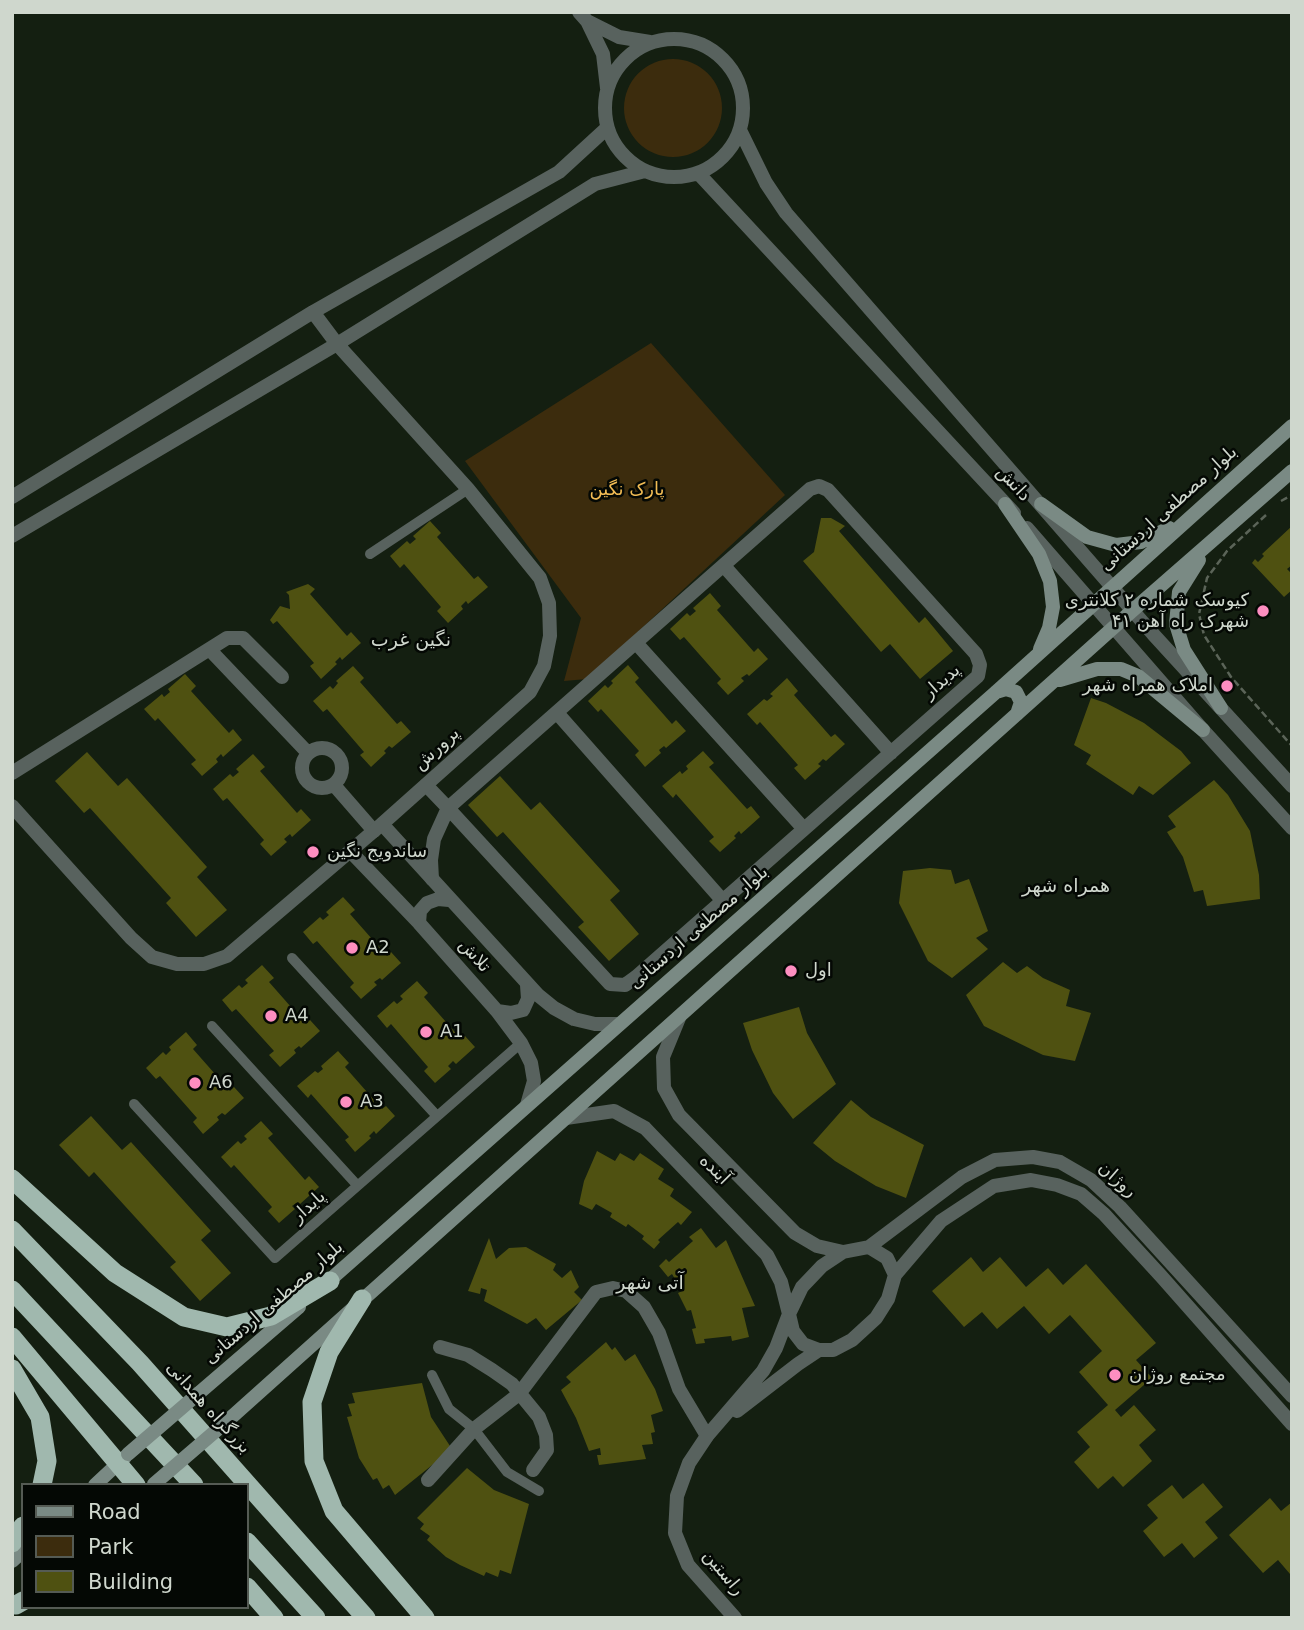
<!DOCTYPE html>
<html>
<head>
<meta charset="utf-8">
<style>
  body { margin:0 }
  #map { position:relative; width:1304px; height:1630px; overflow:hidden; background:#141f11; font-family:"DejaVu Sans",sans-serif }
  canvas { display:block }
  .frame { position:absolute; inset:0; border:14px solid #cfd7cd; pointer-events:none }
  .legend { position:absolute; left:21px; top:1483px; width:228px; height:126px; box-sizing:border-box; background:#040804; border:2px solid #555b54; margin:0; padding:9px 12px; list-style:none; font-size:21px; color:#cfd7cd }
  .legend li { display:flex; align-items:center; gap:14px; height:35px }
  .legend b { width:35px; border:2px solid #555b54 }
</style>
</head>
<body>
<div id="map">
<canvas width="1304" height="1630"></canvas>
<div class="frame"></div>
<ul class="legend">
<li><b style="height:9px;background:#7a8a84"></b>Road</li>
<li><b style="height:19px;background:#3c2c0d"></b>Park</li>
<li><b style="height:19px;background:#4f5111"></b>Building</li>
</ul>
</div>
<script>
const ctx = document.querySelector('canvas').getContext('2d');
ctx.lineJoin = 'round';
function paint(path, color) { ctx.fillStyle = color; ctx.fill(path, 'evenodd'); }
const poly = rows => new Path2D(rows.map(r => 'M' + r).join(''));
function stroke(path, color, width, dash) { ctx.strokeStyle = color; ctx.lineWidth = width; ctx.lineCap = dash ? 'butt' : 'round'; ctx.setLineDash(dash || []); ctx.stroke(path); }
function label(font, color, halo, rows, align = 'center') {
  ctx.font = font + ' "DejaVu Sans","Noto Naskh Arabic",sans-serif'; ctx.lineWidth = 5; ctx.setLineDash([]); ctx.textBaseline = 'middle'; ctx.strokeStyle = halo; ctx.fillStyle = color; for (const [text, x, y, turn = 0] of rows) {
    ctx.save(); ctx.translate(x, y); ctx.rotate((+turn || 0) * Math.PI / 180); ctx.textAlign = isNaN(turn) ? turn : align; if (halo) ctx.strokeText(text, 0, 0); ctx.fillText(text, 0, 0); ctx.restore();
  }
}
paint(poly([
  '624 108a49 49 0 1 1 98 0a49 49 0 1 1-98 0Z',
  [651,343,785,495,587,679,564,681,581,618,465,461]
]), '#3c2c0d');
paint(poly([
  [821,518,831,518,845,526,839,531,919,623,925,617,953,651,920,679,890,644,881,652,803,561,814,552],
  [430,521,441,533,437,537,474,579,478,576,488,587,468,604,466,601,461,606,463,609,448,623,437,611,441,607,404,564,400,568,390,556,407,541,410,544,416,539,413,536],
  [1292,526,1292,565,1287,569,1292,574,1292,590,1284,597,1252,563,1255,559,1258,562,1264,556,1262,554],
  [308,584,315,589,310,594,347,636,351,632,361,643,342,660,340,657,335,662,337,664,321,679,310,666,314,663,277,621,273,624,270,620,280,606,290,609,289,595,286,592],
  [710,593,721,606,717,610,754,652,758,648,768,659,749,676,747,674,741,678,744,681,728,695,717,683,721,679,684,637,680,640,670,629,687,613,690,616,696,611,693,608],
  [628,665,639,678,635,682,672,724,676,720,686,731,666,748,664,746,659,750,661,753,645,767,635,755,639,751,601,709,598,712,588,701,605,685,608,688,613,683,611,681],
  [353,666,364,678,360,682,397,724,401,721,411,732,392,748,389,746,384,751,386,753,371,767,360,755,364,752,327,709,323,712,313,701,330,686,333,689,338,683,336,681],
  [185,674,196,686,191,691,229,733,233,729,242,740,223,757,221,754,216,759,218,762,202,776,191,764,196,760,158,718,155,721,144,709,162,694,164,697,170,692,168,689],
  [787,678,798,691,794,695,831,737,835,734,845,744,826,761,823,759,818,764,821,766,805,780,794,768,798,765,760,722,757,725,747,714,764,699,767,701,773,696,770,694],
  [1091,698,1106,703,1144,723,1181,751,1191,763,1153,795,1139,786,1133,795,1086,764,1091,755,1074,745],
  [703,751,714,763,709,767,747,809,751,806,760,817,741,834,739,831,734,836,736,838,720,852,709,841,714,837,676,794,673,798,662,786,680,771,682,774,688,769,686,766],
  [87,752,118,786,127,778,207,867,197,877,227,910,196,937,166,903,171,898,90,808,84,813,55,781],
  [253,754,265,767,260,771,297,813,301,809,311,820,292,837,290,834,284,839,287,842,271,856,260,844,264,840,227,798,223,801,213,789,230,774,233,777,239,772,236,769],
  [500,776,531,810,540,802,620,891,610,900,639,934,609,961,578,927,584,922,503,832,497,837,468,805],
  [1214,780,1228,795,1250,831,1259,875,1260,899,1207,906,1203,890,1194,892,1183,857,1167,832,1176,827,1168,816],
  [930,868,951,870,955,884,969,879,988,931,976,938,988,949,952,978,928,961,899,903,903,871],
  [343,897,355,910,350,914,387,956,391,952,401,963,382,980,380,978,374,982,377,985,361,999,350,987,354,983,317,941,313,944,303,932,320,917,323,920,329,915,326,912],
  [1003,962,1017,973,1027,966,1043,978,1070,990,1066,1006,1091,1013,1075,1061,1043,1055,984,1026,966,995],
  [262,965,274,978,269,982,306,1024,310,1020,320,1031,301,1048,299,1046,294,1050,296,1053,280,1067,269,1055,274,1051,236,1009,232,1012,222,1000,239,985,242,988,248,983,245,980],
  [417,981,428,993,424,997,461,1039,465,1036,475,1047,456,1064,453,1061,448,1066,451,1069,435,1083,424,1071,428,1067,391,1024,387,1028,377,1016,394,1001,397,1004,403,999,400,996],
  [799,1007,807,1033,836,1084,793,1119,773,1093,752,1050,743,1023],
  [186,1032,197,1045,193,1049,230,1091,234,1087,244,1098,225,1115,222,1113,217,1117,219,1120,203,1134,193,1122,197,1118,160,1076,156,1079,146,1068,163,1052,166,1055,171,1050,169,1047],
  [338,1051,349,1063,345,1067,382,1109,386,1106,395,1116,376,1134,374,1131,369,1136,371,1138,355,1152,345,1140,349,1137,311,1094,308,1098,297,1086,315,1071,318,1073,323,1069,321,1066],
  [851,1100,871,1117,924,1145,906,1198,876,1186,835,1161,813,1143],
  [91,1116,122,1150,131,1142,211,1231,201,1240,231,1273,200,1301,170,1267,176,1262,94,1172,89,1177,59,1145],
  [261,1121,273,1134,268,1138,305,1180,309,1176,319,1187,300,1204,298,1202,292,1206,295,1209,279,1223,268,1211,272,1207,234,1165,231,1168,221,1157,238,1141,241,1144,247,1139,244,1136],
  [597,1151,615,1161,620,1153,634,1161,640,1153,664,1169,658,1179,674,1189,670,1196,692,1212,681,1225,678,1222,658,1240,660,1242,654,1249,642,1239,644,1236,628,1224,626,1227,610,1217,612,1213,596,1204,592,1210,579,1204,584,1181],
  [701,1228,716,1248,726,1240,755,1306,742,1308,749,1337,732,1341,731,1336,704,1339,705,1343,696,1344,692,1329,696,1328,691,1310,687,1311,678,1293,682,1291,672,1274,668,1277,659,1266,666,1259,669,1262,693,1241,689,1237],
  [489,1238,496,1259,509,1248,526,1247,556,1264,553,1270,562,1278,571,1270,579,1287,574,1292,582,1300,546,1330,536,1318,527,1324,484,1301,487,1290,481,1288,480,1294,468,1291],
  [971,1257,983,1272,1000,1257,1026,1287,1048,1268,1063,1285,1086,1264,1156,1343,1136,1360,1152,1378,1115,1410,1121,1417,1134,1405,1156,1430,1139,1445,1152,1461,1123,1487,1113,1476,1098,1489,1074,1462,1090,1447,1077,1432,1108,1405,1079,1372,1102,1351,1070,1315,1049,1334,1024,1306,997,1329,982,1312,964,1327,932,1291],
  [606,1342,612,1350,615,1347,625,1361,635,1354,655,1389,663,1411,651,1415,655,1432,651,1433,653,1444,642,1445,646,1459,599,1465,597,1455,601,1455,600,1448,589,1451,576,1418,561,1390,571,1382,566,1377],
  [422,1383,431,1417,452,1449,395,1495,389,1485,383,1489,377,1478,373,1480,359,1458,347,1417,352,1416,348,1404,355,1403,352,1393],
  [467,1468,494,1490,529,1504,511,1574,500,1570,498,1577,486,1572,484,1576,460,1565,446,1557,427,1540,430,1536,420,1529,424,1524,417,1518],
  [1203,1483,1223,1507,1205,1522,1218,1538,1194,1558,1182,1543,1164,1557,1143,1531,1158,1518,1147,1505,1172,1485,1183,1499],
  [1270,1498,1281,1511,1292,1502,1292,1572,1290,1574,1278,1560,1263,1573,1229,1535]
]), '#4f5111');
stroke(poly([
  [1281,501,1292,495],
  [1266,515,1227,551,1207,578,1199,614,1204,635,1231,677,1292,746]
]), '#5b6458', 2.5, [7, 3.5]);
stroke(poly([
  [370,554,468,489],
  [292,958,436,1115],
  [212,1026,357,1185],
  [134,1104,275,1258,521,1043],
  [432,1375,449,1409,474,1429,507,1472,539,1491]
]), '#58625e', 10);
stroke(poly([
  [724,566,891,753],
  [637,644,804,829],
  [210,650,308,753],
  [558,714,723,901],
  '302 768a20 20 0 1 1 40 0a20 20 0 1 1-40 0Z',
  [12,773,227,638,243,638,282,677],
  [334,785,374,831],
  [426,785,448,808,610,984,625,985,636,977,978,676,980,665,976,654,828,490,819,486,810,489,448,808,434,839,431,860,432,879],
  [440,1347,468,1355,492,1370,512,1384,539,1417,546,1435,547,1450,533,1470],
  [428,1480,474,1429,519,1394,596,1292,613,1288,626,1291,644,1307,659,1333,679,1389,707,1436]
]), '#58625e', 14);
stroke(poly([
  [579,12,587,21,603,54,607,88],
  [587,21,619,37,650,42],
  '605 108a69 69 0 1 1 138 0a69 69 0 1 1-138 0Z',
  [740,130,766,183,786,213,1153,634,1292,786],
  [698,173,1014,513],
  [12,497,313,312,559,172,607,128],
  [1027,528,1203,730,1292,828],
  [12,536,337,344,595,184,645,171],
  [12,806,131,938,152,957,177,964,204,964,227,956,382,824,530,692,544,666,550,636,549,603,540,578,468,489,337,344,313,312],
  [382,824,538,995,554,1008,574,1019,595,1024,619,1024],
  [350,851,419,923,497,1011,521,1043,531,1063,534,1081,527,1105],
  [419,923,420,911,427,903,438,899,449,900],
  [497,1011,511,1013,523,1010,528,999,527,985],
  [679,1018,663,1057,664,1088,679,1115,795,1233,817,1246,843,1252],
  [566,1118,614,1111,645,1128,767,1255,781,1282,789,1314,776,1348,763,1371,707,1436,689,1463,677,1496,675,1533,688,1565,735,1618],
  [869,1247,962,1177,995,1160,1033,1157,1060,1162,1091,1180,1120,1207,1292,1396],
  [895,1275,941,1221,994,1186,1031,1180,1057,1185,1081,1194,1104,1214,1161,1276,1292,1424],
  [737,1411,798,1364,819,1350,833,1350,852,1340,876,1318,888,1299,895,1275,887,1258,869,1247,843,1252,822,1266,802,1287,789,1314,793,1331,803,1344,819,1350]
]), '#58625e', 14);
stroke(poly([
  [1005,504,1039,554,1050,581,1053,607,1049,628,1040,649],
  [1041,504,1087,537,1116,545,1141,542,1169,528],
  [1199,560,1179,592,1176,624,1184,650,1221,708],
  [1060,680,1097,669,1121,669,1138,676,1203,730],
  [996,692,1006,689,1016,692,1021,702,1017,714],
  [322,1287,995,693,1292,426],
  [199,1393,299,1307],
  [225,1423,1133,610,1292,471],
  [95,1485,125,1457],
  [12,1561,23,1551]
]), '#7a8a84', 14);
stroke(poly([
  [12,1179,115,1273,184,1317,227,1327,271,1316,330,1281],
  [12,1230,140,1363,366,1618],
  [12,1290,194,1485],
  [362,1299,329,1352,312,1402,314,1461,334,1511,425,1618],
  [12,1337,136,1485],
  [12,1369,40,1417,47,1461,42,1485],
  [247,1542,316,1618],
  [12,1543,23,1526],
  [247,1587,274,1618],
  [16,1605,23,1601]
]), '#a0b8ae', 19);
stroke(poly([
  [128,1454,199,1393],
  [154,1484,225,1423]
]), '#7a8a84', 14);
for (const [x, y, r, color] of [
  [1263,611,7,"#fd8ec0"],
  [1227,686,7,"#fd8ec0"],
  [313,852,7,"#fd8ec0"],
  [352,948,7,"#fd8ec0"],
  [791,971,7,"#fd8ec0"],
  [271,1016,7,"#fd8ec0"],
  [426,1032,7,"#fd8ec0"],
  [195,1083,7,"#fd8ec0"],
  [346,1102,7,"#fd8ec0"],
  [1115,1375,7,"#fd8ec0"]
]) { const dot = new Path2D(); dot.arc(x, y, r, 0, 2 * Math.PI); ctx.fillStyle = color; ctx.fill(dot); stroke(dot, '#040804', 2.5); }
label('18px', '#cfd7cd', '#040804', [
  ["دانش",1013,484,47],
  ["بلوار مصطفی اردستانی",1169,509,-42],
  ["پدیدار",942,682,-41],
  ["پرورش",437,749,-42],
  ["بلوار مصطفی اردستانی",699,928,-41],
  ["تلاش",474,956,48],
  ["آینده",714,1170,45],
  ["روژان",1117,1180,41],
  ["پایدار",309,1207,-42],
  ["بلوار مصطفی اردستانی",274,1303,-41],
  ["بزرگراه همدانی",208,1408,48],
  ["راستین",723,1573,50]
]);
label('18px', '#f0bb54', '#040804', [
  ["پارک نگین",627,490]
]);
label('18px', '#cfd7cd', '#040804', [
  ["کیوسک شماره ۲ کلانتری",1249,601,"right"],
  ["۴۱ شهرک راه آهن",1249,622,"right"],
  ["املاک همراه شهر",1213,686,"right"],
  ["ساندویج نگین",327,852],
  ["A2",366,948],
  ["اول",805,971],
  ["A4",285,1016],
  ["A1",440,1032],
  ["A6",209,1083],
  ["A3",360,1102],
  ["مجتمع روژان",1129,1375]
], 'left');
label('19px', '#cfd7cd', '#040804', [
  ["نگین غرب",411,641],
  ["همراه شهر",1066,887],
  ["آتی شهر",650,1284]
]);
</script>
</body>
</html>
